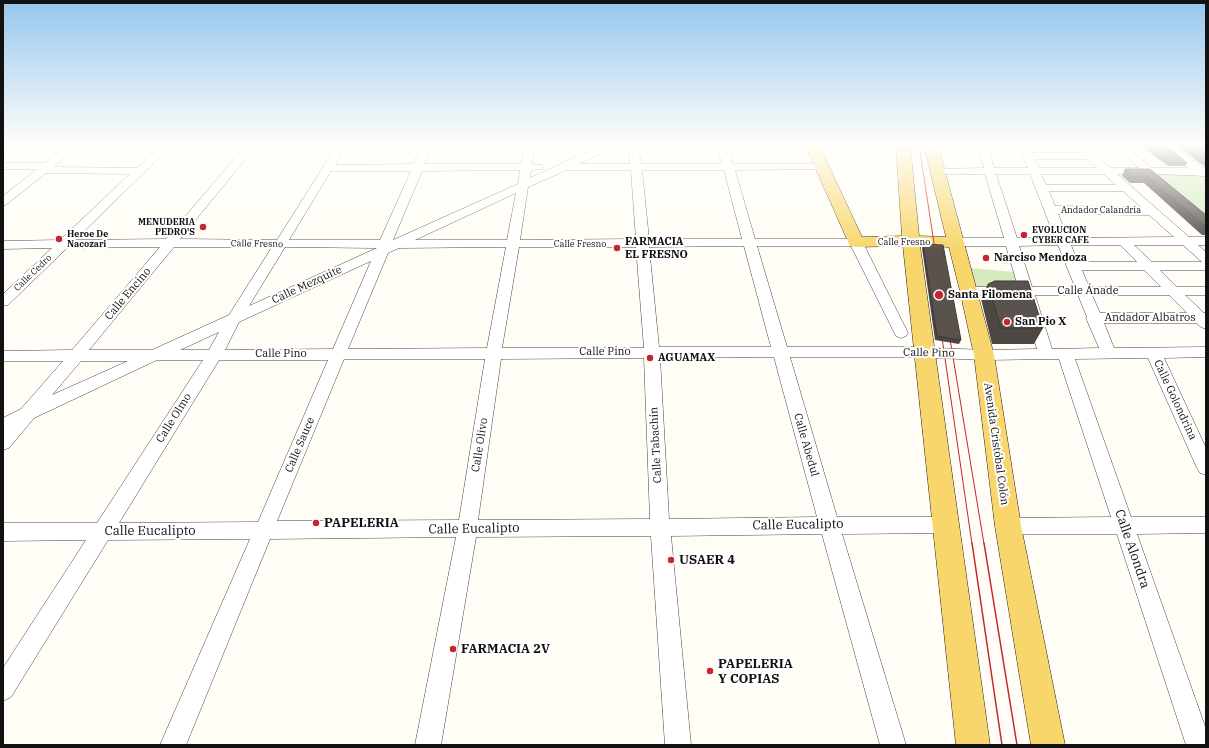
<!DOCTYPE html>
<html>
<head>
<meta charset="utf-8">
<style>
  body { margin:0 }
  #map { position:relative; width:1209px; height:748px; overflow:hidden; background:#fffdf5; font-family:"IBM Plex Serif",serif }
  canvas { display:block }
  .frame { position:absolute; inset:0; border:4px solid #111; pointer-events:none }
</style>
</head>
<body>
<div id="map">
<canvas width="1209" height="748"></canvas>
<div class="frame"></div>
</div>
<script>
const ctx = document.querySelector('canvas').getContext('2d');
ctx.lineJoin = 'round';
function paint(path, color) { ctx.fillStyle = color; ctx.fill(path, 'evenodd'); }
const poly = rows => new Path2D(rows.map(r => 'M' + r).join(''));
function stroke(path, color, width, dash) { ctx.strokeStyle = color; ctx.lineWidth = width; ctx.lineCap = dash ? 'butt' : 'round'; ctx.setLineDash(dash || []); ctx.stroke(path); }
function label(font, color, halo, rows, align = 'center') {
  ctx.font = font + ' "IBM Plex Serif",serif'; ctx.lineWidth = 4; ctx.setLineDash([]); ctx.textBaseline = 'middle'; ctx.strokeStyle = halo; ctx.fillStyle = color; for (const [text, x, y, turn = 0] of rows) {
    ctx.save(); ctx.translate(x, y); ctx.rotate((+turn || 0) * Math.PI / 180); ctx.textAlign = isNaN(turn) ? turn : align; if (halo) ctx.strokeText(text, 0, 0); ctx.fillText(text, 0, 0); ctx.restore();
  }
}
paint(poly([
  [1154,173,1206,173,1206,215],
  [971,268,1015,272,1021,288,976,287]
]), '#d5ebbd');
const minor = poly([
  [67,145,79,145,54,167,137,168,161,145,172,145,75,240,166,239,246,145,257,145,180,239,277,240,337,145,347,145,335,165,413,164,422,145,432,145,424,164,521,164,525,145,535,145,532,164,542,165,543,167,542,169,531,170,530,178,602,145,616,145,615,147,579,164,630,164,628,145,638,145,641,164,722,164,717,145,727,145,733,164,823,164,828,167,827,169,735,170,755,239,861,239,908,333,906,336,901,338,896,336,851,246,757,246,787,347,914,347,984,350,1037,349,1021,295,969,295,964,294,962,291,964,288,969,287,1018,287,1006,246,956,246,951,245,950,242,951,239,956,238,1004,238,985,174,937,174,933,173,932,171,933,169,984,168,977,145,987,145,994,168,1028,168,1019,145,1029,145,1032,153,1081,153,1073,145,1084,145,1110,168,1139,168,1113,145,1124,145,1152,168,1189,168,1161,145,1173,145,1203,168,1206,168,1206,176,1157,174,1152,176,1147,174,1117,174,1189,237,1206,237,1206,245,1198,245,1206,252,1206,270,1160,270,1177,287,1206,287,1206,295,1185,295,1204,313,1206,313,1206,329,1201,327,1196,323,1104,323,1114,348,1206,347,1206,357,1164,358,1206,448,1206,475,1200,473,1197,468,1148,358,1075,359,1131,517,1206,517,1206,533,1137,534,1206,729,1206,745,1186,745,1117,534,1008,534,1001,532,998,526,1001,520,1008,518,1111,517,1059,359,984,360,914,357,790,357,837,517,946,517,953,519,956,525,953,531,946,533,842,534,906,745,880,745,822,534,671,536,691,745,665,745,651,536,476,537,441,745,415,745,456,537,270,539,186,745,160,745,250,539,108,540,11,697,3,701,3,668,86,540,3,541,3,523,97,523,203,360,157,360,34,418,9,448,3,450,3,418,21,409,63,361,3,361,3,351,72,350,160,247,67,248,8,305,3,306,3,294,52,248,3,249,3,241,60,240,130,174,46,173,7,204,3,206,3,196,37,169,3,169,3,163,45,163,67,145],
  [1035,159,1088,159,1097,168,1039,168,1035,159],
  [520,170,518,184,393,240,422,171,520,170],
  [567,170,631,170,636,239,520,240,528,187,567,170],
  [642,170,724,170,742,239,649,239,642,170],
  [331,171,411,171,380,240,289,240,331,171],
  [996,174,1030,174,1055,238,1017,238,996,174],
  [1041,174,1104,174,1116,185,1046,185,1041,174],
  [1049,191,1123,191,1141,207,1055,206,1049,191],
  [516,193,507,240,415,240,516,193],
  [1058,214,1149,215,1174,237,1068,238,1058,214],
  [1058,245,1075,287,1032,287,1019,246,1058,245],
  [1071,245,1120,245,1137,262,1078,262,1071,245],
  [1134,245,1183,245,1202,262,1152,262,1134,245],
  [744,246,771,347,659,347,649,247,744,246],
  [174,247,272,247,229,315,152,350,89,350,174,247],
  [285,247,377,248,249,306,285,247],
  [506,247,487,348,348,349,388,253,399,248,506,247],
  [519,247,636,247,644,348,502,348,519,247],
  [371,261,333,349,225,350,239,322,371,261],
  [1082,270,1144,270,1161,287,1089,287,1082,270],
  [1035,295,1078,295,1087,317,1086,318,1099,348,1052,349,1035,295],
  [1092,295,1169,295,1187,313,1100,313,1092,295],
  [219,332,209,350,180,350,219,332],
  [774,357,817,517,669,519,660,358,774,357],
  [644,358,650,519,478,520,501,359,644,358],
  [344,359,485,359,459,520,277,521,344,359],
  [219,360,328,360,258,522,119,523,219,360],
  [81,361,128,361,52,395,81,361]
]);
const major = poly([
  [805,145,819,145,862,237,902,236,896,145,910,145,919,236,946,237,924,145,938,145,994,355,1021,526,1065,745,1031,745,995,526,974,355,960,291,949,247,920,246,990,745,956,745,903,246,856,247,850,246,805,145]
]);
stroke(minor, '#444', 1);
stroke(major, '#222', 1);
paint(minor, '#fff');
paint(major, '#f9d66b');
stroke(poly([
  [919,145,936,256],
  [941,331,972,544],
  [949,333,984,544]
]), '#c4262e', 1);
stroke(poly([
  [972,543,1002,745],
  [984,543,1017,745]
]), '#c4262e', 1.5);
paint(poly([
  [1140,145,1166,145,1187,163,1185,166,1168,166],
  [1176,145,1206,145,1206,168,1204,166],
  [1125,169,1150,169,1206,215,1206,235,1202,235,1144,183,1130,183,1122,176],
  [923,244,961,340,959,344,935,340,922,248],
  [988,284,1043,328,1034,344,992,344,981,299]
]), '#4d4742');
const building = poly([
  [1147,145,1166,145,1187,163,1170,163,1147,145],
  [1183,145,1206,145,1206,162,1183,145],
  [1125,169,1150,169,1206,215,1206,227,1148,177,1133,177,1125,169],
  [923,244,943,245,961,340,937,336,923,244],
  [995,281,1028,281,1043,328,1001,328,988,284,995,281]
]);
paint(building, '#5a524d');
stroke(building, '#3f3936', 1);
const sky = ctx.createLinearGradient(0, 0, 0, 250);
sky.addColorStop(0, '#95c6ee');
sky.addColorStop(0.58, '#fffefa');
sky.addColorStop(1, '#fffefa00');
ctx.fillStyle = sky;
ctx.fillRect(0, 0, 1209, 250);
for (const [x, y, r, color] of [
  [203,227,4,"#c4262e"],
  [1024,235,4,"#c4262e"],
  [59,239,4,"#c4262e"],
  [617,248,4,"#c4262e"],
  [986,258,4,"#c4262e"],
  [939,295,5,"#c4262e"],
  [1007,322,4,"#c4262e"],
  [650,358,4,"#c4262e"],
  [316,523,4,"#c4262e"],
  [671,560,4,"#c4262e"],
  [453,649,4,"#c4262e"],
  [710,671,4,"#c4262e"]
]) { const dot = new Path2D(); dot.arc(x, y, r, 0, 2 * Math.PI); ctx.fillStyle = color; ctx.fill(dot); stroke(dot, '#fff', 1.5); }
label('9px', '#111', '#fff', [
  ["Andador Calandria",1101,210],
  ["Calle Fresno",904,242],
  ["Calle Fresno",257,244,1],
  ["Calle Fresno",580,244],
  ["Calle Cedro",33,273,-44]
]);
label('bold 9px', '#111', '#fff', [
  ["MENUDERIA",195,222,"right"],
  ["PEDRO'S",195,232,"right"],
  ["EVOLUCION",1032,230],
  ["CYBER CAFE",1032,240],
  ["Heroe De",67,234],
  ["Nacozari",67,244]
], 'left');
label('bold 11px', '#111', '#fff', [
  ["FARMACIA",625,242],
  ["EL FRESNO",625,255],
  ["Narciso Mendoza",994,258],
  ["Santa Filomena",948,295],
  ["San Pio X",1015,322],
  ["AGUAMAX",658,358]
], 'left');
label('11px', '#111', '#fff', [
  ["Calle Mezquite",307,285,-25],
  ["Calle Ánade",1088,291],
  ["Calle Encino",128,294,-50],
  ["Andador Albatros",1150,318],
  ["Calle Pino",605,352],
  ["Calle Pino",929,353,1],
  ["Calle Pino",281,354],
  ["Calle Golondrina",1175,400,65],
  ["Calle Olmo",174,418,-58],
  ["Avenida Cristóbal Colón",996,444,82],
  ["Calle Sauce",300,445,-67],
  ["Calle Olivo",480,445,-81],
  ["Calle Tabachín",656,445,-93],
  ["Calle Abedul",806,445,74]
]);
label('bold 13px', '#111', '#fff', [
  ["PAPELERIA",324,523],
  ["USAER 4",679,560],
  ["FARMACIA 2V",461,649],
  ["PAPELERIA",718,664],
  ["Y COPIAS",718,679]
], 'left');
label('13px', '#111', '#fff', [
  ["Calle Eucalipto",798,525,-1],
  ["Calle Eucalipto",474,529,-1],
  ["Calle Eucalipto",150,531],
  ["Calle Alondra",1132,549,71]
]);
</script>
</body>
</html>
